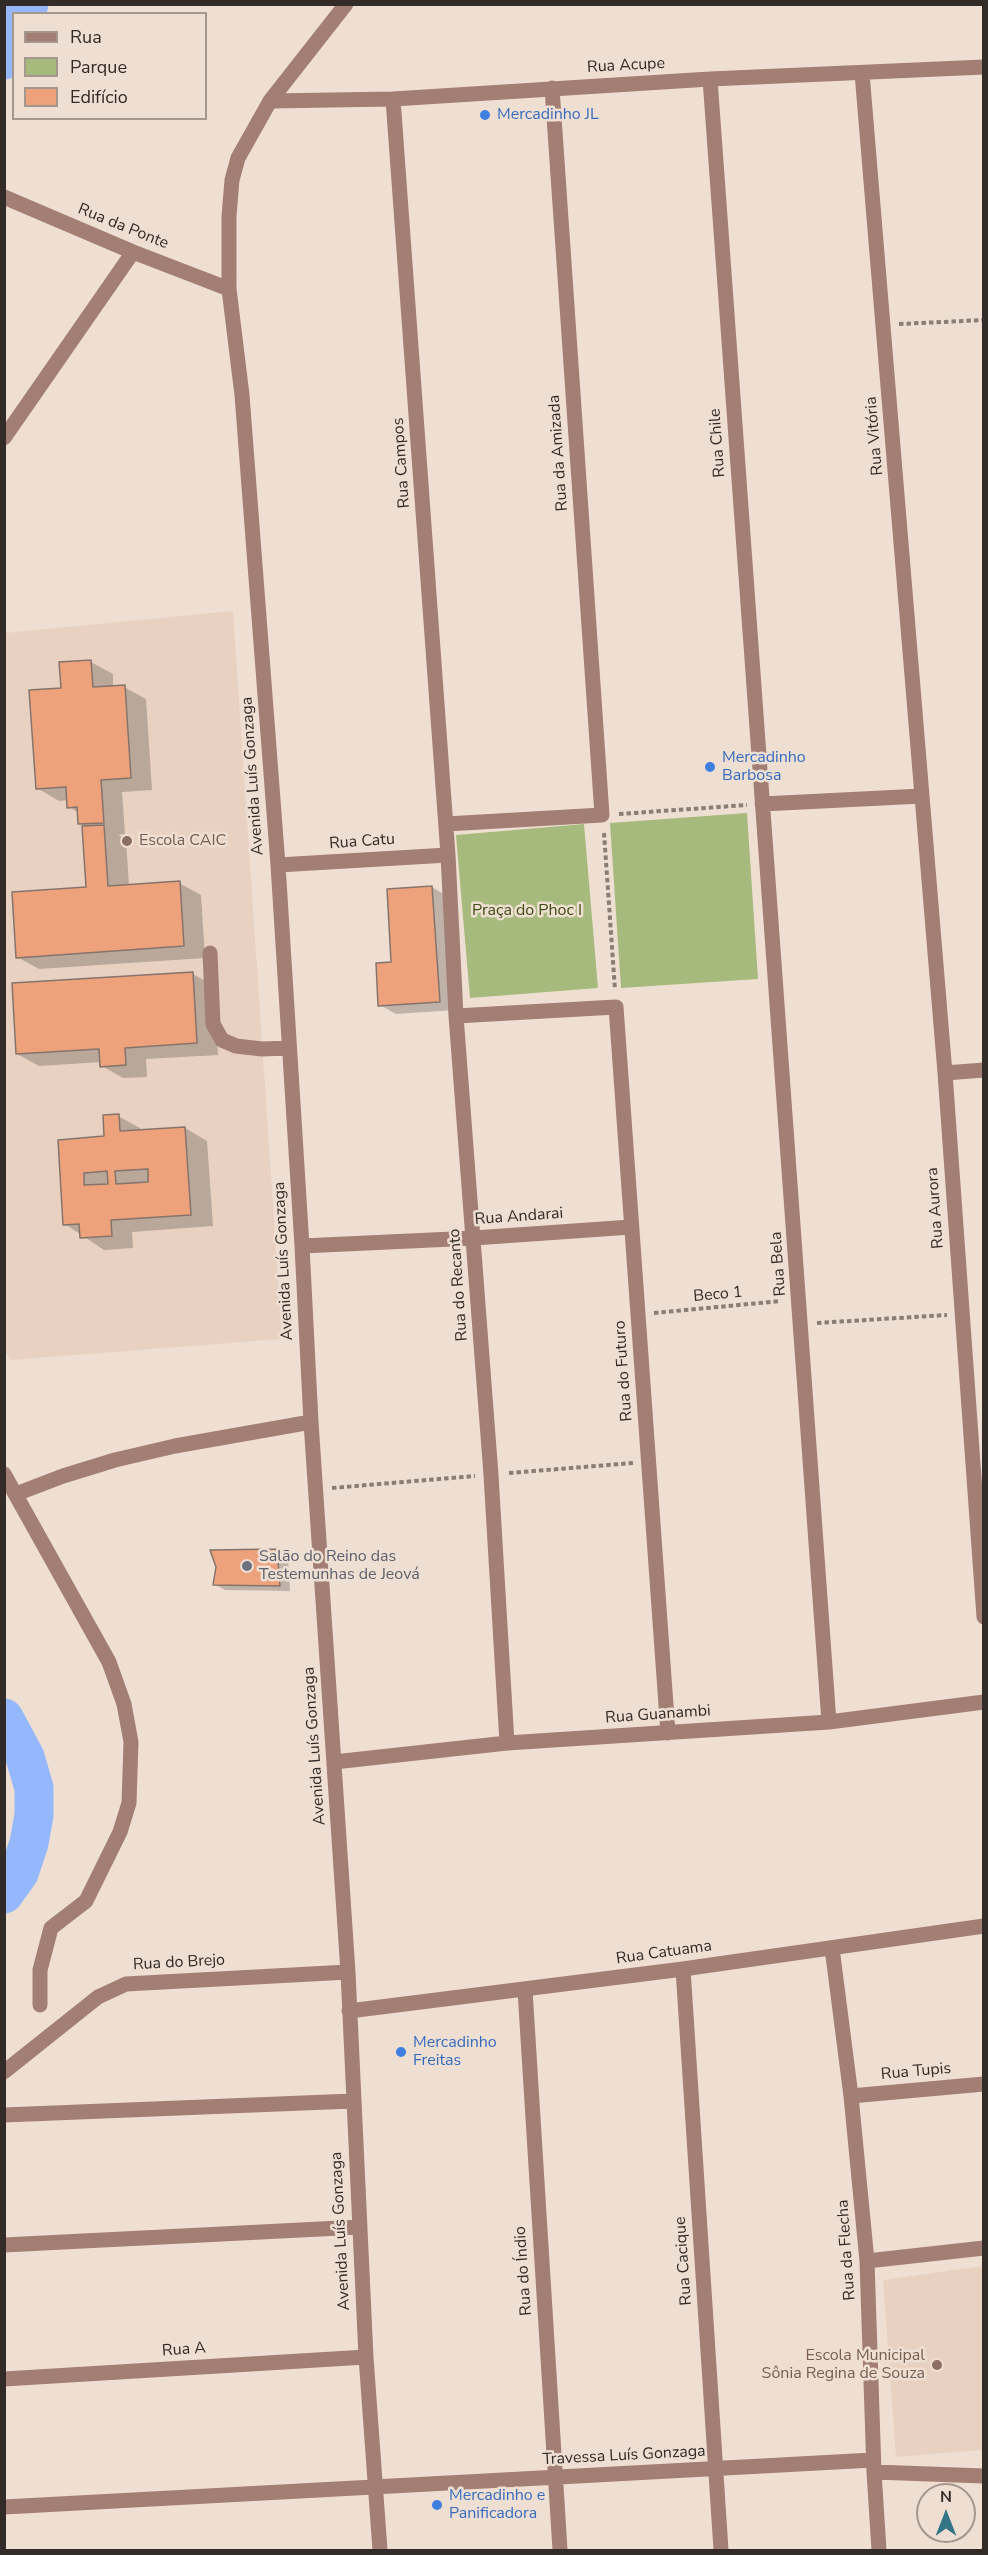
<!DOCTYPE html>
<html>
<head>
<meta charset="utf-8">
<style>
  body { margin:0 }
  #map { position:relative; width:988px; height:2555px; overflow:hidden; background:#efdfd3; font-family:"Nunito Sans",sans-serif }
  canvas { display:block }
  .frame { position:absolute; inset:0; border:6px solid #322b27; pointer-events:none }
  .legend { position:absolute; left:12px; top:12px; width:195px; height:108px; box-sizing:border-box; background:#efdfd3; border:2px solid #a3978e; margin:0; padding:8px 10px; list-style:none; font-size:18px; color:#322b27 }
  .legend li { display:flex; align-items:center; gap:12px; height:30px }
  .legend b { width:30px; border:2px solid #a3978e }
  .north { position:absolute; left:916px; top:2483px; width:60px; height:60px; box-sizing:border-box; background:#efdfd3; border:2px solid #a3978e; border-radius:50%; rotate:0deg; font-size:16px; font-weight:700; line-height:24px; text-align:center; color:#322b27 }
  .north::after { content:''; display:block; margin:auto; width:21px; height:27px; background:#327586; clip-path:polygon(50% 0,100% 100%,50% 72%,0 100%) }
</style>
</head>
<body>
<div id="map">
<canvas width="988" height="2555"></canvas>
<div class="frame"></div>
<ul class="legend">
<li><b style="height:8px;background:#a27e74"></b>Rua</li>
<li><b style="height:16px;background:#a7ba7d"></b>Parque</li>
<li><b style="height:16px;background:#eea27b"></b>Edifício</li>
</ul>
<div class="north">N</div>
</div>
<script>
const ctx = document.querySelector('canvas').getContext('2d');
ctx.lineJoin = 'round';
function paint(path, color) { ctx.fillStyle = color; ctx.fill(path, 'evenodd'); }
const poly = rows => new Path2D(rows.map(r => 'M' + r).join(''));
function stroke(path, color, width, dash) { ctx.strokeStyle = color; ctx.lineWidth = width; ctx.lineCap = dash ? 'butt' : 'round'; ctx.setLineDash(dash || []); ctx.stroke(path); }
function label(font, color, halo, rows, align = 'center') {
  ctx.font = font + ' "Nunito Sans",sans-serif'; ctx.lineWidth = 5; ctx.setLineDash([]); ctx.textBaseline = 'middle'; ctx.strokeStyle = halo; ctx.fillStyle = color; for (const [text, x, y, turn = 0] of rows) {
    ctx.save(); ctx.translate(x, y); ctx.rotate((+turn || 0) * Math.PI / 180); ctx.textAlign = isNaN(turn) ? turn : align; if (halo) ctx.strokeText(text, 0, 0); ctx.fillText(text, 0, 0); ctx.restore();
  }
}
paint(poly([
  [233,611,282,1339,11,1360,5,1351,4,633],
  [983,2266,983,2450,896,2457,883,2280]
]), '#e8d1c1');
paint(poly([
  [747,813,758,979,621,988,610,823],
  [584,824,598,988,470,998,456,835]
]), '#a7ba7d');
paint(poly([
  [91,662,113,674,113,687,124,687,146,699,152,790,122,792,125,834,118,835,126,839,129,886,179,883,201,895,205,958,39,969,17,957,87,888,87,828,79,823,79,813,69,807,68,800,59,801,37,788,62,689],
  [432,887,448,897,456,1010,396,1014,380,1005,393,964],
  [193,974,214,986,218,1055,146,1059,147,1077,123,1078,102,1066,102,1062,39,1066,17,1054],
  [118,1116,140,1128,140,1131,185,1128,207,1141,213,1226,132,1232,133,1248,104,1250,65,1224,59,1141,106,1138],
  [277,1550,288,1556,290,1591,225,1590,214,1584]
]), '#0003');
stroke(poly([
  [24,14,29,4],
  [4,60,14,39],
  [4,1718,25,1757,34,1788,34,1815,29,1843,19,1873,4,1894]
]), '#95b7fb', 39);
const building = poly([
  [91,660,93,687,125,685,131,778,101,780,104,823,78,824,77,807,67,808,66,787,36,789,29,690,61,688,59,662,91,660],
  [104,825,108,886,180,881,184,946,16,958,12,892,86,887,82,826,104,825],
  [432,886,440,1002,378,1006,376,963,391,962,387,889,432,886],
  [193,972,197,1043,125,1048,126,1065,100,1067,99,1049,16,1054,12,983,193,972],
  [119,1114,120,1131,185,1127,191,1215,111,1220,112,1236,80,1238,79,1224,63,1225,58,1140,104,1136,103,1115,119,1114],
  [148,1169,148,1182,116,1184,115,1171,148,1169],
  [107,1171,108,1184,84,1185,84,1173,107,1171],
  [277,1549,280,1586,213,1585,216,1567,210,1550,277,1549]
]);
paint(building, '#eea27b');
stroke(building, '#85746c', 1.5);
stroke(poly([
  [899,324,984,320],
  [619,814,747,805],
  [604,833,615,990],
  [654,1313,781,1301],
  [817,1323,947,1315],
  [509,1473,633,1463],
  [332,1488,475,1476]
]), '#897e76', 4, [4.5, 3]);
stroke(poly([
  [346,4,270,101,238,158,232,180,229,216,229,289,242,395,278,865,302,1246,311,1422,348,1972,366,2357,380,2550],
  [862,73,945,1073,984,1617],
  [710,79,829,1722],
  [393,99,448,855,456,1016,491,1475,507,1743],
  [270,101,393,99,710,79,984,67],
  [4,197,133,252,229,289],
  [4,438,133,252],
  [762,804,922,796],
  [446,824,602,815,552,88],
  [278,865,448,855],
  [210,953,213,1024,222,1040,236,1046,262,1049,289,1048],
  [456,1016,616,1007,668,1733],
  [945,1073,984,1070],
  [302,1246,474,1238,631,1227],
  [4,1474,109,1662,124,1704,131,1742,129,1803,120,1832,86,1901,51,1928,40,1970,40,2005],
  [16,1494,63,1476,115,1460,175,1446,311,1422],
  [334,1762,507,1743,829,1722,984,1702],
  [832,1948,851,2096,867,2261,874,2472,879,2550],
  [683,1969,721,2550],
  [525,1990,560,2550],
  [349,2011,683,1969,984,1926],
  [4,2072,98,1997,126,1984,348,1972],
  [851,2096,984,2084],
  [4,2115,353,2101],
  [4,2245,360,2227],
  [867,2261,984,2248],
  [4,2379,366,2357],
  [874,2472,984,2476],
  [4,2507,873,2460]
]), '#a27e74', 15);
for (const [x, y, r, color] of [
  [485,115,6,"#3f7fe0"],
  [710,767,6,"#3f7fe0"],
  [127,841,6,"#8d6e63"],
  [247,1566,6,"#6b7280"],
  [401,2052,6,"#3f7fe0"],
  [937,2365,6,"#8d6e63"],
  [437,2505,6,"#3f7fe0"]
]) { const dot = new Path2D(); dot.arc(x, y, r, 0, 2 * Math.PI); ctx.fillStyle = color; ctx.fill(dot); stroke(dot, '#efdfd3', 2); }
label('16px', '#322b27', '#efdfd3', [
  ["Rua Acupe",626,66,-3],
  ["Rua da Ponte",123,227,22],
  ["Rua Vitória",875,436,-95],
  ["Rua Chile",718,443,-94],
  ["Rua da Amizada",559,453,-94],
  ["Rua Campos",402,463,-94],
  ["Avenida Luís Gonzaga",253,776,-94],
  ["Rua Catu",362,842,-4],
  ["Rua Aurora",936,1208,-94],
  ["Rua Andarai",519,1217,-4],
  ["Avenida Luís Gonzaga",284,1261,-93],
  ["Rua Bela",779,1264,-94],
  ["Rua do Recanto",459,1285,-94],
  ["Beco 1",718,1295,-5],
  ["Rua do Futuro",624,1371,-94],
  ["Rua Guanambi",658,1715,-4],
  ["Avenida Luís Gonzaga",315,1746,-94],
  ["Rua Catuama",664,1953,-8],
  ["Rua do Brejo",179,1963,-3],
  ["Rua Tupis",916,2072,-5],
  ["Avenida Luís Gonzaga",341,2231,-93],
  ["Rua da Flecha",847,2250,-94],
  ["Rua Cacique",684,2261,-94],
  ["Rua do Índio",524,2271,-94],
  ["Rua A",184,2350,-4],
  ["Travessa Luís Gonzaga",624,2456,-3]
]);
label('16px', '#366cbe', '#efdfd3', [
  ["Mercadinho JL",497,115],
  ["Mercadinho",722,758],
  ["Barbosa",722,776],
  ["Mercadinho",413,2043],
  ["Freitas",413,2061],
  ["Mercadinho e",449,2496],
  ["Panificadora",449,2514]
], 'left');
label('16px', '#785e54', '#efdfd3', [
  ["Escola CAIC",139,841],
  ["Escola Municipal",925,2356,"right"],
  ["Sônia Regina de Souza",925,2374,"right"]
], 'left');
label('16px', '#404d15', '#efdfd3', [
  ["Praça do Phoc I",527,911]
]);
label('16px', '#5b616d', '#efdfd3', [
  ["Salão do Reino das",259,1557],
  ["Testemunhas de Jeová",259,1575]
], 'left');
</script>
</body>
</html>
